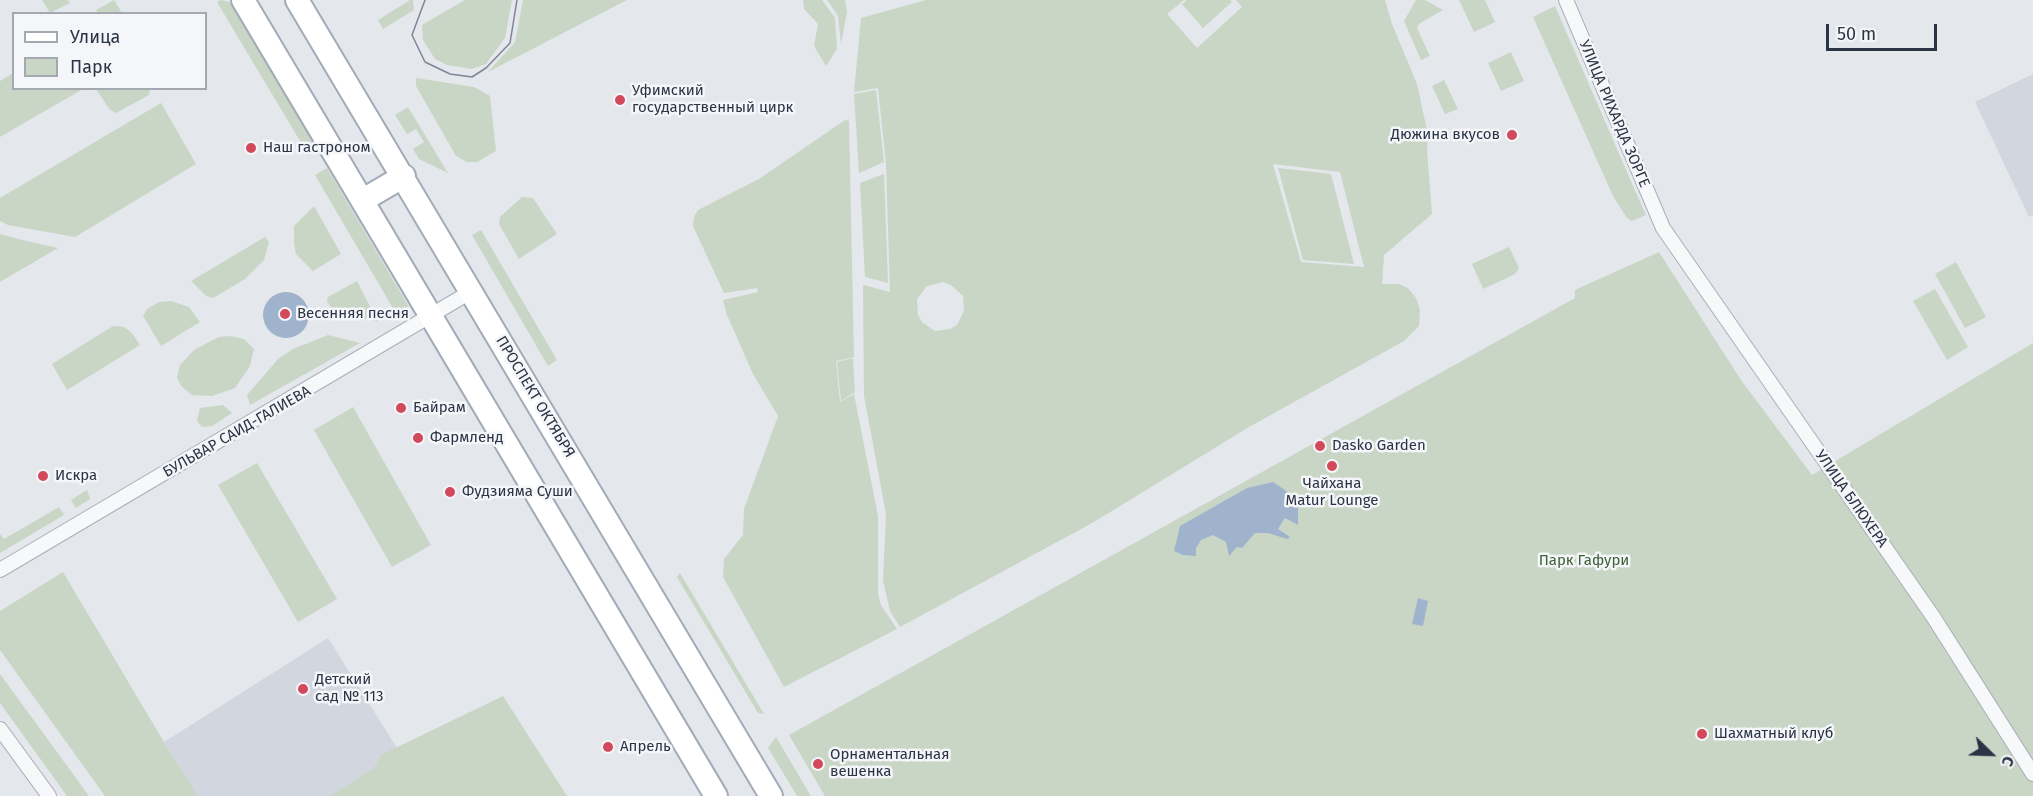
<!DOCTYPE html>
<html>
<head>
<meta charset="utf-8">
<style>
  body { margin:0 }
  #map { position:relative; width:2033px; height:796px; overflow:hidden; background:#e4e7ec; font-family:"Fira Sans",sans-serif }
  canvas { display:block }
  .legend { position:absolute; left:12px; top:12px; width:195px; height:78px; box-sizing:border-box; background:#f4f6f9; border:2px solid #a4a8b1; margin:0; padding:8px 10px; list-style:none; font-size:18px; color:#2b3445 }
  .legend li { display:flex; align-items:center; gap:12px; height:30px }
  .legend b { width:30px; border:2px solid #a4a8b1 }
  .north { position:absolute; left:1961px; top:724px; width:60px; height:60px; -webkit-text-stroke:4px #f4f6f9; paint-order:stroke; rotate:113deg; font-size:16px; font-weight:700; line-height:24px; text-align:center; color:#2b3445 }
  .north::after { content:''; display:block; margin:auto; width:21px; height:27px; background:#2b3445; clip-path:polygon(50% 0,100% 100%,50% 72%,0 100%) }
  .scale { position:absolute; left:1826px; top:24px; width:111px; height:27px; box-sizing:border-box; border:3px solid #2b3445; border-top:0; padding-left:8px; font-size:18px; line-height:21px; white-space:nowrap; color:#2b3445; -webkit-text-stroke:4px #f4f6f9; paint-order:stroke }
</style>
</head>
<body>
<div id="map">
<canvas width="2033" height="796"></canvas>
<ul class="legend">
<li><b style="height:8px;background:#fff"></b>Улица</li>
<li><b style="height:16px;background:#c9d6c5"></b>Парк</li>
</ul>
<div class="north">С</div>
<div class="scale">50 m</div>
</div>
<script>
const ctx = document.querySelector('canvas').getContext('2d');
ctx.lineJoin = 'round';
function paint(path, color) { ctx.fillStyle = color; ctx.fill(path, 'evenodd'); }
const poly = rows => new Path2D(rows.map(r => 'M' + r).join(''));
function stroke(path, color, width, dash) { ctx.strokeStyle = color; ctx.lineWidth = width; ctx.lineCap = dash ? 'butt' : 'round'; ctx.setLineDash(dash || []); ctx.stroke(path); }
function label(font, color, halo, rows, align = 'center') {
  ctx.font = font + ' "Fira Sans",sans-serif'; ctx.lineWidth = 5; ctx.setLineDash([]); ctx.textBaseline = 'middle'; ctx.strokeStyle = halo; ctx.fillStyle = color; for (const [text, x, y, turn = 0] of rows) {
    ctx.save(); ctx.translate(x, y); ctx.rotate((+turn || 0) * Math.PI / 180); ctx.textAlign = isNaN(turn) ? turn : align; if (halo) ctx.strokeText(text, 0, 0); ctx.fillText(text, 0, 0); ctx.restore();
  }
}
paint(poly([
  [2033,74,2033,215,2029,217,1975,102],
  [328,638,427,796,194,796,161,744]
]), '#d2d6de');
paint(poly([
  [42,0,68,0,70,3,50,13],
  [114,0,122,13,98,13,96,10],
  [221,0,230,2,316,147,309,156,217,2],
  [410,0,413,0,414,10,383,29,378,20],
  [465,0,512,0,505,38,486,64,472,69,447,65,435,59,423,40,422,25],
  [523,0,627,0,488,72,515,42],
  [803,0,822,0,835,18,837,49,826,66,814,46,818,24,804,9],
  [827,0,845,0,847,12,841,44,838,16],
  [926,0,1184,0,1167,14,1197,48,1242,7,1236,0,1385,0,1392,24,1417,84,1428,135,1427,151,1432,214,1384,255,1382,284,1398,284,1408,288,1416,298,1420,310,1419,326,1404,341,1249,427,1094,522,900,627,890,611,883,581,886,514,864,396,863,285,890,292,886,164,878,88,854,92,861,18],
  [1273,164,1340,172,1364,267,1301,262],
  [943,282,951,285,963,296,964,311,957,325,950,329,935,331,922,322,918,315,917,299,927,286],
  [1187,0,1230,0,1232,2,1203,28,1182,4],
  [1416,0,1425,0,1443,10,1420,23,1417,28,1430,56,1421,60,1404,21],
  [1459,0,1485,0,1495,22,1474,32],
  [1555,6,1633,186,1646,215,1632,221,1627,218,1613,196,1533,17],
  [1511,52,1524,81,1501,91,1488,63],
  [13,73,14,88,83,89,0,137,0,81],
  [416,78,474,87,490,96,496,151,477,162,467,162,456,156,416,86],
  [1444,80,1458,109,1445,114,1432,86],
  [96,89,150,89,149,95,116,113,110,110],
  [876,90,884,162,859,173,854,94],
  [161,103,196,164,75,237,8,225,0,221,0,198],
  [408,107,448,173,419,159,413,149,424,142,416,129,407,134,395,115],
  [845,120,849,121,854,357,836,361,840,402,854,394,878,516,878,594,881,605,897,629,784,687,723,577,724,559,743,535,744,509,778,416,753,374,727,315,723,300,758,292,757,288,724,293,693,226,694,217,698,210,759,179],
  [327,168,409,307,397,315,315,175],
  [1278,168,1331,174,1354,264,1303,260],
  [884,174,888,283,865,277,860,183],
  [522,197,533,198,557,234,519,259,499,224,500,217],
  [314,206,341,254,313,271,296,254,294,243,294,226],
  [481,230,557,360,548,366,472,235],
  [0,234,22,240,58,248,0,282],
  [265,237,269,242,264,260,245,279,213,298,206,296,191,281],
  [1509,247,1519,268,1515,274,1483,289,1472,264],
  [1659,252,1741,380,1812,475,2033,343,2033,796,825,796,789,735,1575,298,1575,290],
  [1956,262,1986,317,1965,328,1935,274],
  [357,281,378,322,334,311,327,302,328,297],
  [1935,289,1968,347,1947,360,1913,301],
  [171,301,189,307,200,322,161,346,143,316,147,309,159,302],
  [113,326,124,327,132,333,140,345,67,390,52,364],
  [328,335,360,343,250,405,247,395,279,358,293,349],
  [230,336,244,339,254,349,250,366,235,388,212,396,192,395,182,387,177,378,180,365,194,350,219,337],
  [853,358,855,392,841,401,837,362],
  [223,405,232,413,212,426,202,427,197,421,200,408],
  [353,407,431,545,392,567,314,430],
  [257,463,337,599,298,622,218,485],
  [87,490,90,499,76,508,71,500],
  [59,507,64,515,0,553,0,534,4,539],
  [63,572,174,759,198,796,105,796,0,650,0,611],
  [680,573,764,714,758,713,677,577],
  [0,674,89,796,67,796,0,703],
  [503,696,567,796,330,796,374,768,381,755],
  [776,737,811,796,797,796,768,748]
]), '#c9d6c5');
paint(poly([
  '263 315a23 23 0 1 1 46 0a23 23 0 1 1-46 0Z',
  [1273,482,1292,495,1298,506,1298,525,1285,518,1278,529,1290,537,1287,539,1268,533,1255,533,1242,548,1237,547,1229,556,1226,542,1213,535,1201,540,1196,548,1196,556,1183,555,1174,551,1180,526,1247,488],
  [1418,598,1428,601,1423,626,1412,624]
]), '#9fb4cc');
const minor = poly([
  [1566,0,1663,228,1934,618,2033,774],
  [0,570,472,291],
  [0,729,49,796]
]);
const primary = poly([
  [243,0,716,796],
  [297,0,771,796],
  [363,200,404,176]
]);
stroke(minor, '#a9aeb7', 16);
stroke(primary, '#a3abb8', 26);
stroke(minor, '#f7f8fa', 14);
stroke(primary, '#fff', 22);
stroke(poly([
  [425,0,412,35,425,62,450,74,472,77,486,68,510,43,517,0]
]), '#7d8696', 1.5);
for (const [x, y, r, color] of [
  [620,100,6,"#d1495b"],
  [1512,135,6,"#d1495b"],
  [251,148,6,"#d1495b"],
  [285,314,6,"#d1495b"],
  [401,408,6,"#d1495b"],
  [418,438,6,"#d1495b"],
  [1320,446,6,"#d1495b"],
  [1332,466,6,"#d1495b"],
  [43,476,6,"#d1495b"],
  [450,492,6,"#d1495b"],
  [303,689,6,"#d1495b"],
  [1702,734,6,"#d1495b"],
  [608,747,6,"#d1495b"],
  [818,764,6,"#d1495b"]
]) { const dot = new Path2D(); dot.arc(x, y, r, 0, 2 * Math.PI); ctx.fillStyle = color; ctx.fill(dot); stroke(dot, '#f4f6f9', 2); }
label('15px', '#2b3445', '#f4f6f9', [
  ["Уфимский",632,91],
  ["государственный цирк",632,108],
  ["Дюжина вкусов",1500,135,"right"],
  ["Наш гастроном",263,148],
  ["Весенняя песня",297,314],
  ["Байрам",413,408],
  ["Фармленд",430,438],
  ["Dasko Garden",1332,446],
  ["Искра",55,476],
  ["Чайхана",1332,484,"center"],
  ["Matur Lounge",1332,501,"center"],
  ["Фудзияма Суши",462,492],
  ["Детский",315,680],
  ["сад № 113",315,697],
  ["Шахматный клуб",1714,734],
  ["Апрель",620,747],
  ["Орнаментальная",830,755],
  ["вешенка",830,772]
], 'left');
label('15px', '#2b3445', '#f4f6f9', [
  ["УЛИЦА РИХАРДА ЗОРГЕ",1614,114,67],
  ["ПРОСПЕКТ ОКТЯБРЯ",535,397,59],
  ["БУЛЬВАР САИД-ГАЛИЕВА",237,432,-30],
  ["УЛИЦА БЛЮХЕРА",1851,499,55]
]);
label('15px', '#3f6138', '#f4f6f9', [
  ["Парк Гафури",1584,561]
]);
</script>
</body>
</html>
